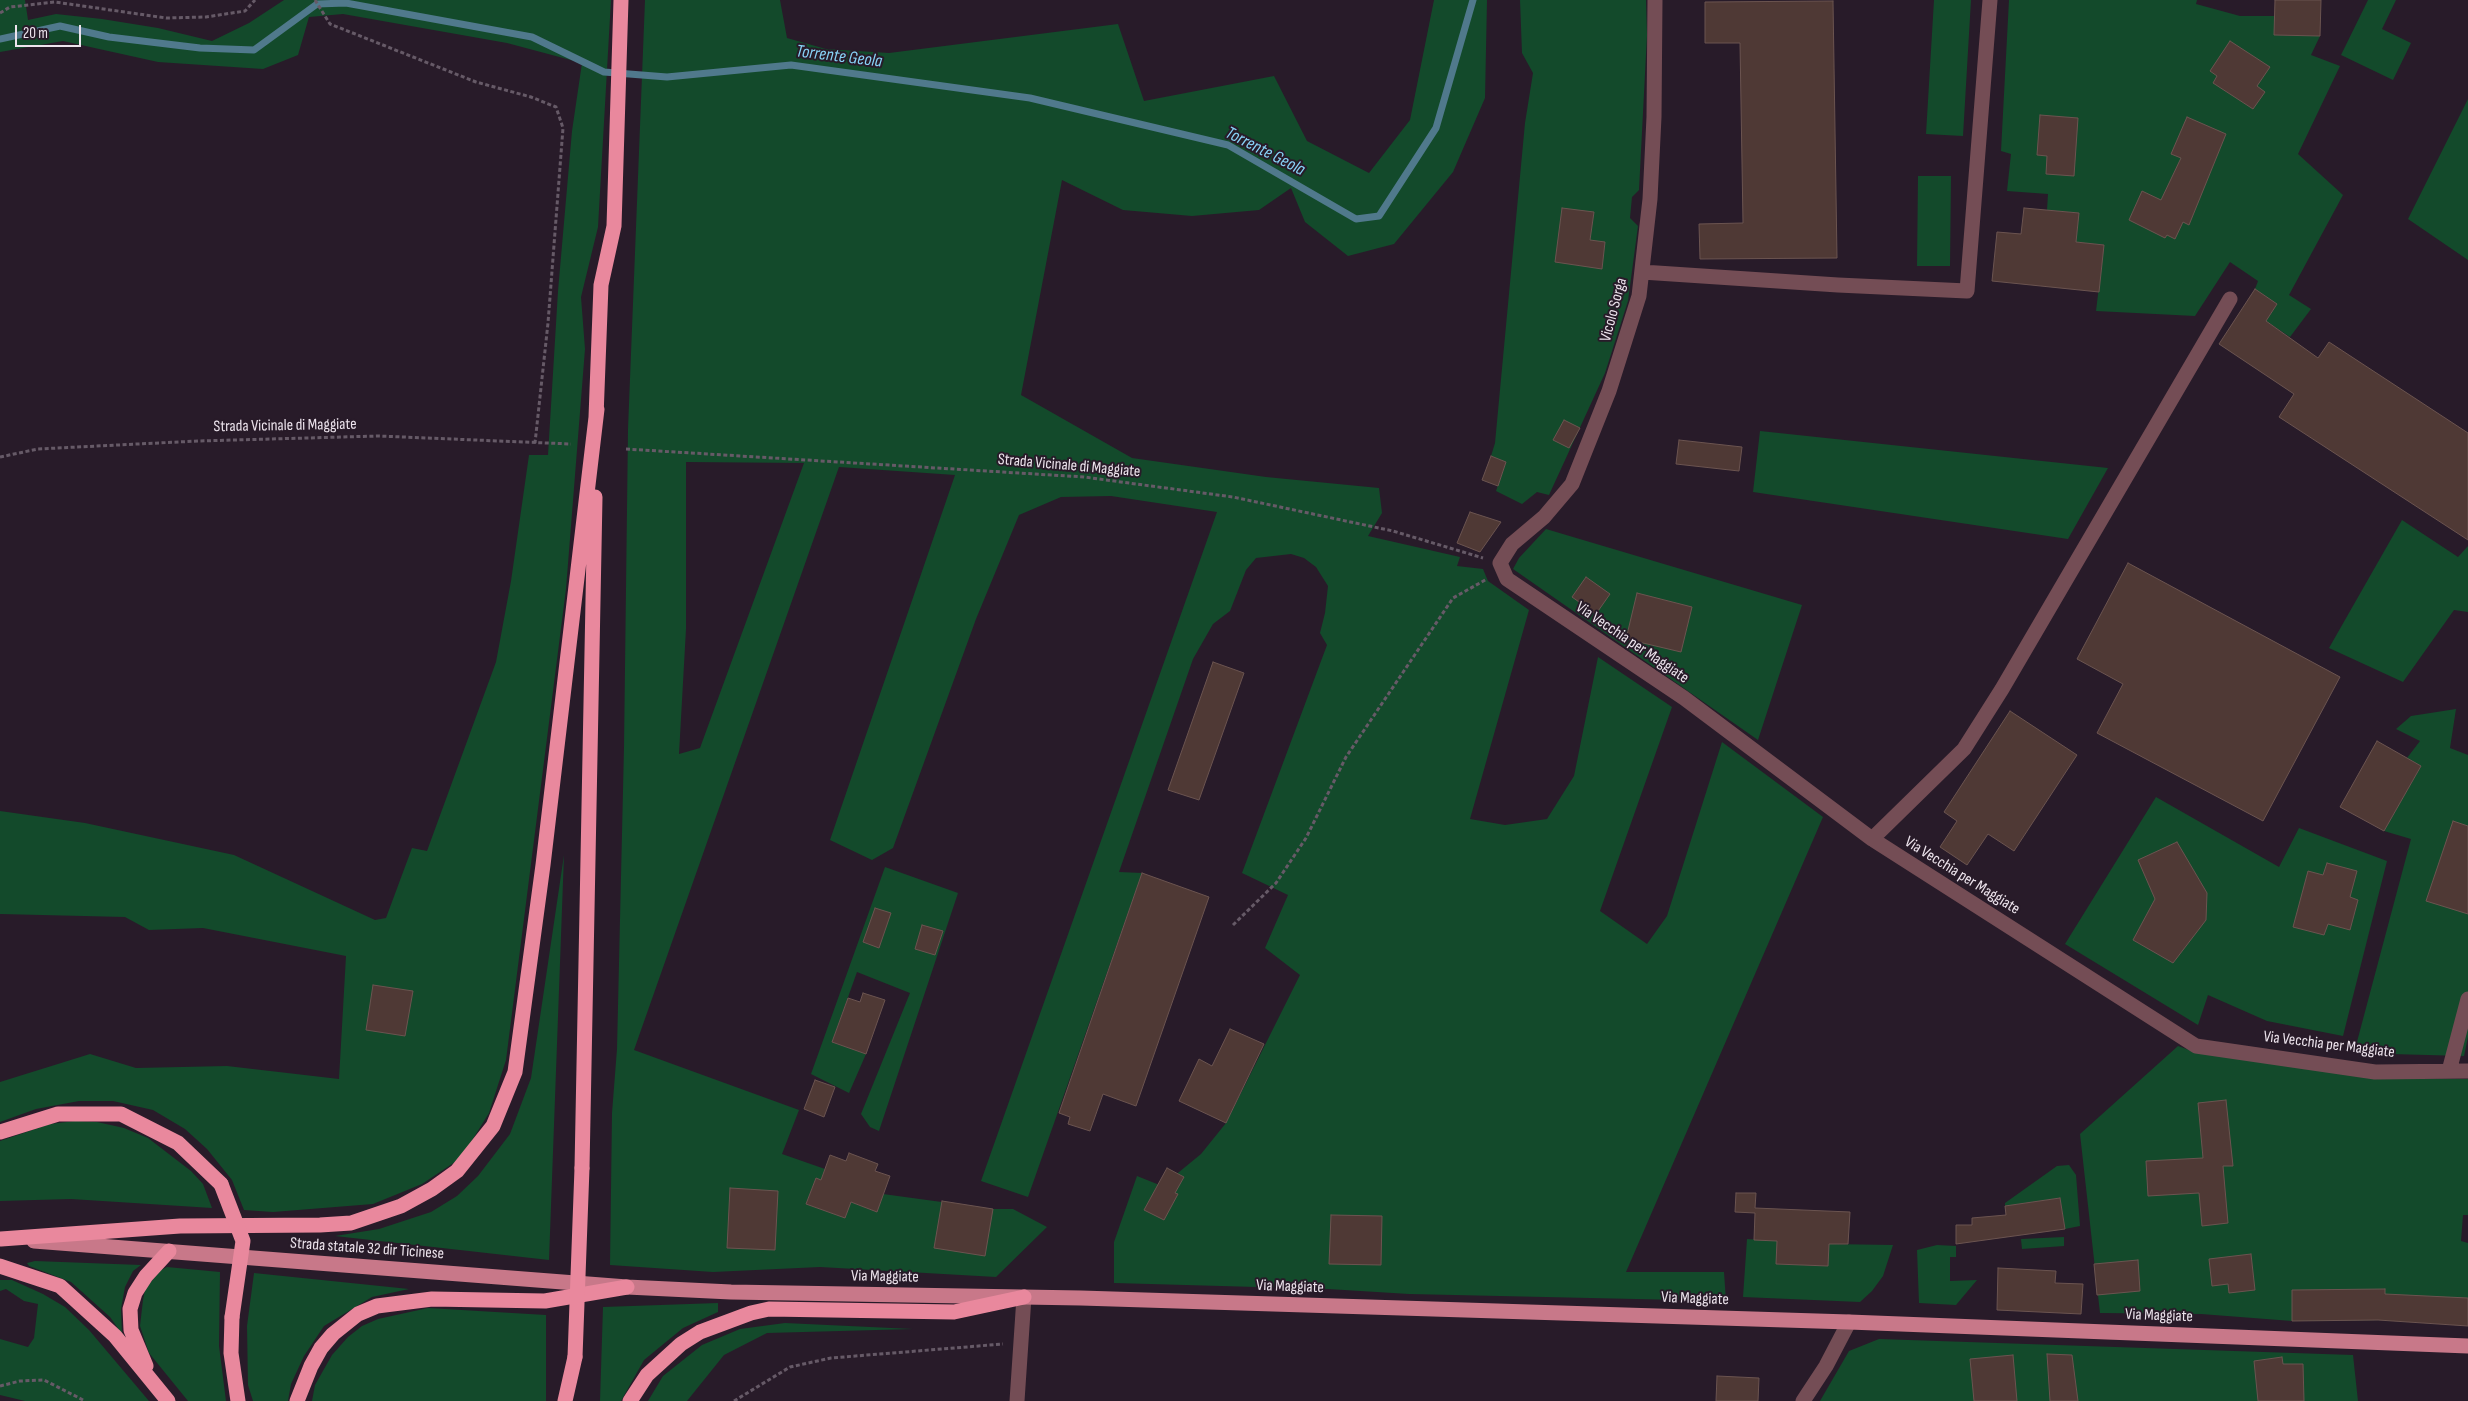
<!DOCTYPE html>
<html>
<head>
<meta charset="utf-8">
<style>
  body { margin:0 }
  #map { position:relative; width:2468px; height:1401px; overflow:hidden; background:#281b29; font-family:"Sofia Sans Condensed",sans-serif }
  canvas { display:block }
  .scale { position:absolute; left:15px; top:25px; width:66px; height:22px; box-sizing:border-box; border:2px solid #ede4ed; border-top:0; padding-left:6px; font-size:15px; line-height:18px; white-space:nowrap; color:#ede4ed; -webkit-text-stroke:4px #281b29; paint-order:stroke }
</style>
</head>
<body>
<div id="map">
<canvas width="2468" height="1401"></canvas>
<div class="scale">20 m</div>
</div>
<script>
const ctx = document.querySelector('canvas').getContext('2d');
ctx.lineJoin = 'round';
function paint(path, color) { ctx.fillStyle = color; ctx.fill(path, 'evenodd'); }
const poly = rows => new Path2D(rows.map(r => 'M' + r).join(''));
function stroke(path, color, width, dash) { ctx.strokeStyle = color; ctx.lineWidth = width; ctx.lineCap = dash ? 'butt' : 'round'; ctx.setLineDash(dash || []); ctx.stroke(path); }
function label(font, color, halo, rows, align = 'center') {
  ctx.font = font + ' "Sofia Sans Condensed",sans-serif'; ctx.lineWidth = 4; ctx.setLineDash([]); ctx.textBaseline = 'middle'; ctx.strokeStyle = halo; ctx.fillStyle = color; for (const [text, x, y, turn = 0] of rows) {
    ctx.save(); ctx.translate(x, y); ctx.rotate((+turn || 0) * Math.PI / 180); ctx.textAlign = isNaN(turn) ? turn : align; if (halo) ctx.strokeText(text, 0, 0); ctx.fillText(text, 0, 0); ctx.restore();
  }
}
paint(poly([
  [0,0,25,0,28,20,56,14,102,19,158,28,212,41,249,23,284,0,611,0,598,227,581,297,585,349,566,589,506,1060,489,1113,461,1158,422,1184,373,1204,273,1212,244,1210,232,1180,207,1149,185,1129,153,1110,113,1101,79,1101,36,1109,0,1122,0,1082,90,1054,136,1068,227,1066,339,1079,346,956,203,928,149,930,125,917,0,914,0,811,85,823,234,855,375,920,386,918,412,848,427,851,496,662,511,581,529,455,548,455,558,291,572,131,582,63,507,43,343,14,309,17,298,55,263,69,158,62,63,41,0,52],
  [645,0,780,0,787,38,826,49,889,53,1118,24,1144,101,1274,76,1307,141,1369,173,1410,120,1434,0,1487,0,1485,98,1453,172,1394,244,1348,256,1305,222,1291,188,1259,210,1192,216,1123,210,1062,180,1021,395,1132,458,1266,477,1379,488,1382,513,1368,536,1460,557,1457,566,1483,569,1488,581,1529,610,1470,819,1505,825,1547,819,1574,776,1598,657,1672,707,1600,911,1647,944,1667,916,1722,742,1823,817,1626,1272,1724,1272,1726,1301,1409,1294,1328,1289,1114,1283,1114,1242,1137,1176,1162,1186,1201,1154,1226,1123,1300,975,1265,948,1288,895,1242,873,1327,645,1320,633,1325,613,1328,586,1316,567,1304,558,1291,554,1256,558,1246,570,1230,611,1213,624,1193,659,1119,872,1142,873,1028,1197,981,1181,1217,512,1111,496,1061,497,1019,515,976,619,893,848,872,860,830,840,955,475,839,467,634,1050,799,1110,782,1154,825,1169,821,1180,816,1178,806,1204,845,1218,851,1202,877,1212,883,1194,993,1209,1013,1209,1047,1227,996,1277,820,1267,713,1272,610,1265,612,1113,617,1049,624,747,628,429],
  [686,462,804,463,700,748,679,754,686,629],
  [1520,0,1646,0,1647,35,1639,190,1632,197,1630,218,1638,226,1628,301,1605,373,1549,495,1537,492,1522,504,1496,491,1506,462,1491,456,1495,443,1525,123,1533,73,1522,53],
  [1934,0,1971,0,1963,136,1926,134],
  [2009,0,2197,0,2196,4,2240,16,2275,16,2274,35,2320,36,2311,55,2340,66,2298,154,2343,195,2289,295,2311,309,2290,337,2266,321,2277,304,2255,289,2258,281,2230,262,2195,316,2096,311,2104,245,2076,242,2079,213,2047,210,2048,194,2007,191,2011,154,2001,151],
  [2368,0,2396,0,2382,29,2411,43,2393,80,2341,55],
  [2468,99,2468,260,2408,219],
  [1918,176,1951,176,1950,266,1917,266],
  [1760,431,2108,468,2068,539,1753,492],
  [2402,520,2458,557,2468,546,2468,612,2454,610,2403,682,2329,648],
  [1546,529,1802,605,1758,740,1513,569,1519,558],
  [2456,709,2450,748,2468,755,2468,1037,2464,1056,2354,1053,2411,839,2384,831,2421,766,2407,758,2420,741,2396,729,2411,716],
  [2156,797,2279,867,2299,828,2387,861,2343,1036,2267,1021,2208,995,2198,1025,2065,944],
  [564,855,549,1260,335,1236,379,1229,431,1212,457,1196,478,1176,510,1134,531,1078],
  [885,867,958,893,879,1131,870,1127,861,1114,910,993,857,972,832,1042,866,1054,849,1093,811,1074],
  [2178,1046,2192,1051,2372,1078,2468,1079,2468,1215,2463,1215,2461,1241,2468,1243,2468,1325,2385,1320,2292,1321,2201,1314,2100,1313,2080,1134],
  [75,1121,97,1122,124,1128,148,1138,191,1171,203,1184,212,1208,71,1199,0,1201,0,1141,50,1124],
  [2069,1165,2076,1175,2080,1226,2065,1229,2060,1198,2005,1206,2005,1203,2057,1166],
  [2064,1237,2064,1246,2022,1249,2021,1239],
  [1747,1239,1777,1241,1777,1264,1827,1266,1829,1244,1893,1245,1883,1276,1872,1291,1860,1302,1743,1297],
  [1937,1245,1956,1246,1956,1257,1950,1257,1950,1281,1977,1280,1956,1305,1919,1303,1917,1250],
  [35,1261,141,1265,133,1271,125,1287,121,1309,122,1334,110,1317,71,1282,29,1266,27,1263],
  [167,1267,220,1272,219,1346,226,1401,188,1401,149,1353,140,1326,143,1300,145,1290,154,1278,161,1270],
  [254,1273,409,1289,372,1297,324,1326,304,1356,291,1384,288,1401,253,1401,248,1385,247,1326],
  [0,1280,12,1280,43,1294,65,1307,89,1330,149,1401,25,1401,0,1395,0,1339,28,1347,34,1338,38,1304,24,1301,6,1289,0,1291],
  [718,1303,718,1312,683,1328,644,1360,621,1401,600,1401,603,1307],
  [428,1308,546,1315,546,1401,312,1401,315,1385,332,1355,348,1337,362,1326,378,1319],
  [785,1323,913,1329,767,1333,724,1355,687,1401,648,1401,663,1376,702,1345,740,1329],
  [1879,1339,2353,1355,2358,1401,1820,1401,1849,1351]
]), '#134a2b');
stroke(poly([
  [0,39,60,26,109,37,200,48,254,50,317,4,346,3,532,37,604,72,667,77,791,65,1030,98,1228,145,1356,219,1379,216,1436,128,1473,0]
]), '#50798c', 7);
const building = poly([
  [2275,0,2321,0,2320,36,2274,35,2275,0],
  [1833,1,1837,258,1700,259,1699,224,1743,223,1740,43,1705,43,1705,2,1833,1],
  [2230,41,2270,67,2257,86,2265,92,2253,109,2213,83,2217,76,2210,71,2230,41],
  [2040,115,2078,118,2074,176,2046,174,2047,156,2037,155,2040,115],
  [2187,117,2226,134,2189,225,2183,222,2175,239,2167,235,2165,238,2129,220,2142,191,2161,200,2181,158,2171,154,2187,117],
  [1562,208,1594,212,1590,240,1605,242,1602,269,1555,262,1562,208],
  [2024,208,2079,213,2076,242,2104,245,2099,292,1992,281,1997,232,2021,234,2024,208],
  [2255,289,2277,304,2266,321,2318,358,2329,342,2468,433,2468,540,2279,417,2294,394,2219,344,2255,289],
  [1564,420,1580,428,1569,448,1553,440,1564,420],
  [1679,440,1742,447,1739,471,1676,464,1679,440],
  [1491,456,1506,462,1498,486,1482,480,1491,456],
  [1470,512,1501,522,1480,552,1457,543,1470,512],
  [2128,563,2340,677,2263,821,2097,733,2123,684,2077,659,2128,563],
  [1586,577,1610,594,1596,614,1572,597,1586,577],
  [1637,593,1692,607,1681,652,1626,639,1637,593],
  [1213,662,1244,673,1199,800,1168,790,1213,662],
  [2010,711,2077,755,2014,851,1988,834,1967,865,1940,847,1957,821,1944,812,2010,711],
  [2377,741,2421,766,2384,831,2340,807,2377,741],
  [2453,821,2468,826,2468,914,2426,901,2453,821],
  [2177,842,2207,893,2206,920,2173,963,2133,940,2155,899,2138,860,2177,842],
  [2327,863,2357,871,2350,897,2358,900,2350,930,2328,924,2324,935,2293,927,2308,871,2323,875,2327,863],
  [1142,873,1209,897,1136,1106,1103,1094,1090,1131,1068,1124,1070,1117,1059,1113,1142,873],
  [875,908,891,913,879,948,863,942,875,908],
  [922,925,943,931,935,955,915,949,922,925],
  [373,985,413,991,405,1036,366,1030,373,985],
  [863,993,885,1000,866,1054,832,1042,848,998,860,1002,863,993],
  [1230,1029,1264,1044,1226,1123,1179,1101,1199,1059,1212,1066,1230,1029],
  [815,1080,835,1087,824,1117,804,1109,815,1080],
  [2226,1100,2233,1166,2223,1166,2228,1223,2202,1226,2199,1193,2148,1196,2146,1161,2203,1158,2198,1103,2226,1100],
  [849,1153,878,1164,875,1171,890,1176,877,1212,851,1202,845,1218,806,1204,816,1178,821,1180,830,1155,846,1161,849,1153],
  [1167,1168,1184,1177,1175,1193,1178,1194,1164,1220,1144,1210,1167,1168],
  [730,1188,778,1191,775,1250,727,1248,730,1188],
  [1736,1193,1756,1193,1755,1208,1850,1212,1848,1244,1829,1244,1828,1266,1776,1264,1777,1241,1754,1240,1755,1213,1735,1212,1736,1193],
  [2060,1198,2065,1229,1956,1244,1956,1225,1972,1225,1972,1218,2006,1215,2005,1206,2060,1198],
  [942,1201,993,1209,985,1256,934,1248,942,1201],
  [1331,1215,1382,1216,1381,1265,1329,1264,1331,1215],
  [2251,1254,2255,1290,2229,1293,2228,1284,2212,1286,2209,1259,2251,1254],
  [2138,1260,2140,1291,2097,1295,2094,1264,2138,1260],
  [1998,1268,2056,1271,2055,1283,2083,1284,2081,1314,1997,1310,1998,1268],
  [2385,1289,2385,1294,2468,1298,2468,1326,2378,1320,2292,1321,2292,1290,2385,1289],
  [2047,1354,2072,1355,2078,1401,2050,1401,2047,1354],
  [2013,1355,2017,1401,1974,1401,1970,1359,2013,1355],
  [2282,1357,2283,1364,2303,1364,2304,1401,2258,1401,2254,1361,2282,1357],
  [1717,1376,1759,1378,1758,1401,1716,1401,1717,1376]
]);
paint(building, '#4f3935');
stroke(building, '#6b5450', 1);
stroke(poly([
  [315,0,330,24,476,82,531,97,556,107,563,128,548,323,535,443],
  [0,13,10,7,55,2,166,18,206,17,245,11,255,0],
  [626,449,1084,477,1233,497,1393,531,1483,558],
  [0,457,38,449,198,441,379,436,571,444],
  [1233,925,1276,883,1306,838,1346,757,1453,598,1487,579],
  [0,1386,20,1381,44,1380,85,1401],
  [734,1401,790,1367,831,1358,1003,1344]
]), '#665a67', 3, [4, 2.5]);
stroke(poly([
  [1655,0,1654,117,1650,199,1639,296,1609,391,1572,484,1544,517,1512,544,1500,563,1507,579,1684,698,1872,839,2196,1046,2375,1072,2468,1071],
  [1642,272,1838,285,1967,291,1990,0],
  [1872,839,1964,749,2002,689,2230,299],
  [2449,1071,2468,999],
  [1017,1401,1024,1297],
  [1803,1401,1826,1366,1849,1322]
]), '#744d55', 15);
stroke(poly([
  [34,1241,627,1287,731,1292,1081,1298,1849,1322,2468,1346]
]), '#c87889', 15);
stroke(poly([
  [596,417,601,285,614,226,621,0],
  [0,1132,58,1114,121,1114,178,1143,221,1184],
  [582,1168,595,497],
  [1,1239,180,1226,320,1225,351,1223,401,1206,432,1189,457,1171,493,1126,515,1072,543,865,597,409],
  [0,1266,60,1286,115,1336,168,1401],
  [232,1317,231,1353,238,1401],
  [146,1366,131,1330,130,1309,135,1293,146,1276,169,1251],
  [297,1401,311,1366,321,1348,333,1334,358,1314,377,1306,432,1299,545,1301,627,1287],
  [565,1401,575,1357],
  [630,1401,647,1375,681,1344,700,1332,751,1313,769,1309,954,1312,1024,1297]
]), '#e9889d', 15);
stroke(poly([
  [221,1184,243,1241,232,1317],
  [575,1357,582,1168]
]), '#e9889d', 15);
label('16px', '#ede4ed', '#281b29', [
  ["Vicolo Sorga",1614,310,-75],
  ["Strada Vicinale di Maggiate",285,426,-1],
  ["Strada Vicinale di Maggiate",1069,466,5],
  ["Via Vecchia per Maggiate",1632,643,34],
  ["Via Vecchia per Maggiate",1962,876,32],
  ["Via Vecchia per Maggiate",2329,1045,7],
  ["Strada statale 32 dir Ticinese",367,1249,4],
  ["Via Maggiate",885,1277,1],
  ["Via Maggiate",1290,1287,2],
  ["Via Maggiate",1695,1299,2],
  ["Via Maggiate",2159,1316,2]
]);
label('italic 18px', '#88d3f7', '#281b29', [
  ["Torrente Geola",839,57,7],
  ["Torrente Geola",1265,152,27]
]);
</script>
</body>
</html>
